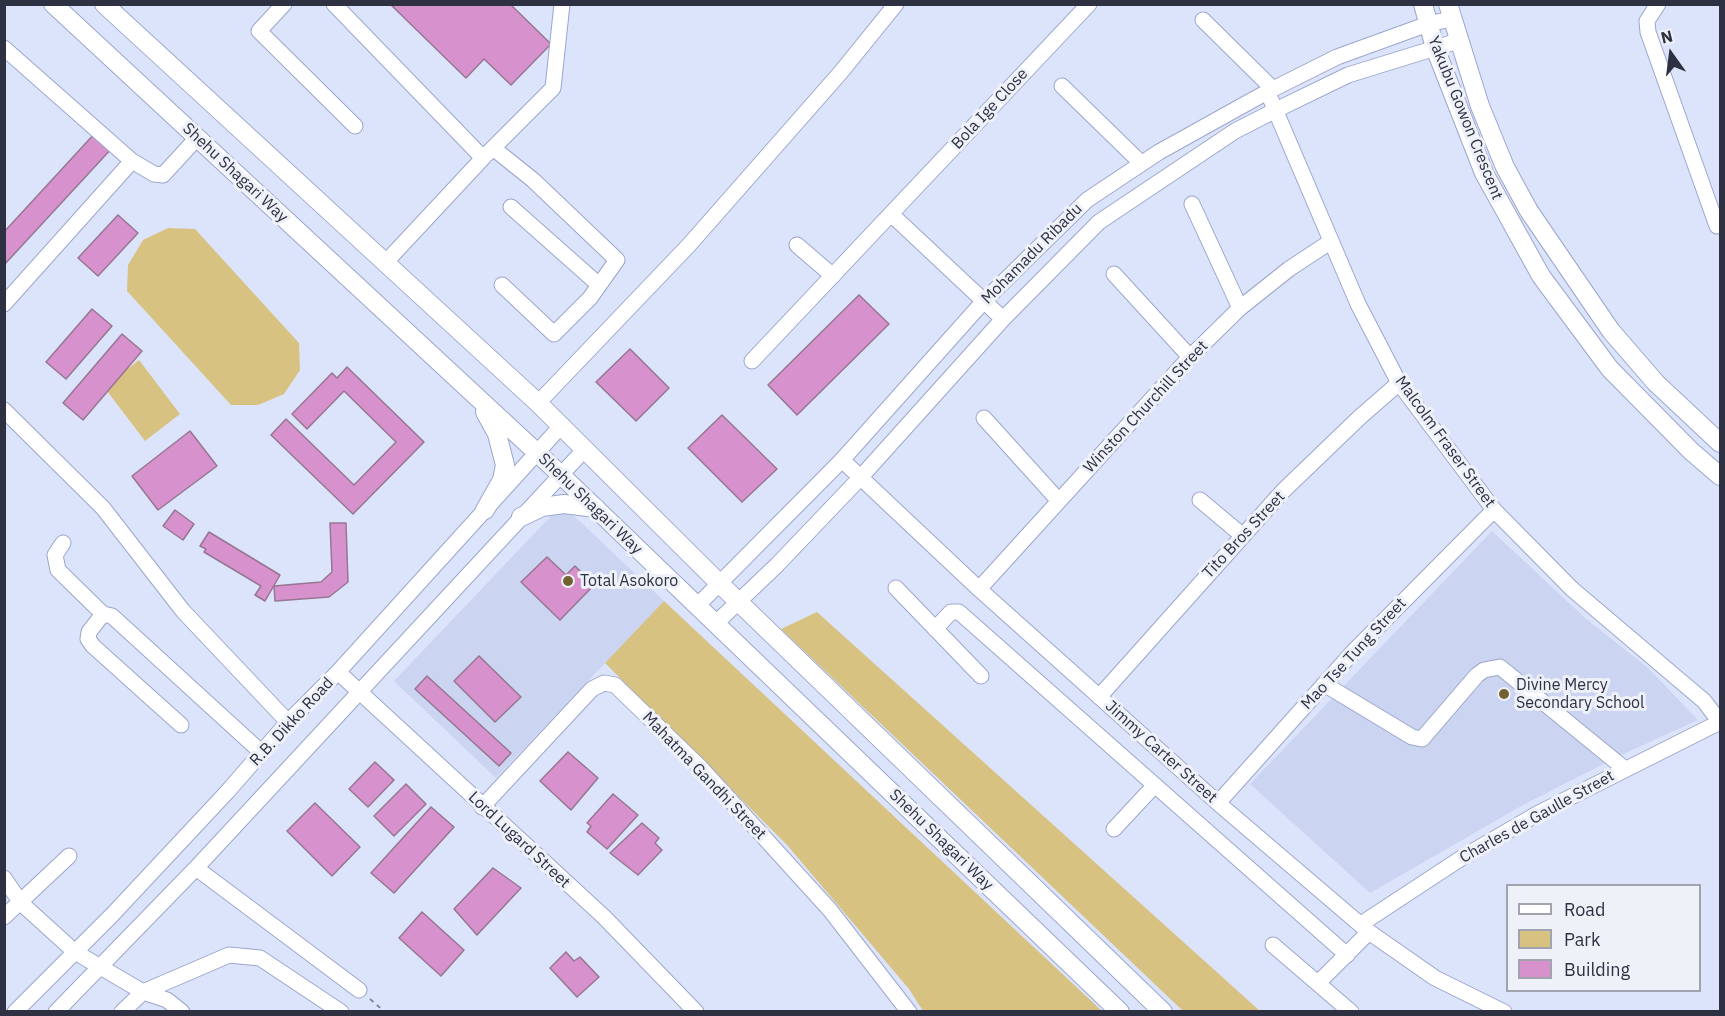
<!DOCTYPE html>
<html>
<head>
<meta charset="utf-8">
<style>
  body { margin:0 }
  #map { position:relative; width:1725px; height:1016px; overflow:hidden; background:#dce4fc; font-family:"IBM Plex Sans",sans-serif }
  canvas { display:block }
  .frame { position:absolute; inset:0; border:6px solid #2d3141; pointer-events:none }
  .legend { position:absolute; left:1506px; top:884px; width:195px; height:108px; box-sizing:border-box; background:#eff1f9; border:2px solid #a1a4af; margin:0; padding:8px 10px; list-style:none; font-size:18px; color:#2d3141 }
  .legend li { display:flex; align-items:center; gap:12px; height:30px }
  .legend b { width:30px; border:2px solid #a1a4af }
  .north { position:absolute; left:1641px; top:24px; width:60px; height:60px; -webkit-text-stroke:4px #eff1f9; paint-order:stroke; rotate:346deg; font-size:16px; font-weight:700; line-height:24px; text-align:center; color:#2d3141 }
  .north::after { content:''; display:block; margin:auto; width:21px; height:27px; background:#2d3141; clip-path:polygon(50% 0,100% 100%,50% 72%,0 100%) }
</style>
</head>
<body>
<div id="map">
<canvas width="1725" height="1016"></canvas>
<div class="frame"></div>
<ul class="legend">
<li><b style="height:8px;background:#fff"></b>Road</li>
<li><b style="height:16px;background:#d8c281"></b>Park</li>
<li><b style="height:16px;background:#d792cd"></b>Building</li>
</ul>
<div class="north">N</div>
</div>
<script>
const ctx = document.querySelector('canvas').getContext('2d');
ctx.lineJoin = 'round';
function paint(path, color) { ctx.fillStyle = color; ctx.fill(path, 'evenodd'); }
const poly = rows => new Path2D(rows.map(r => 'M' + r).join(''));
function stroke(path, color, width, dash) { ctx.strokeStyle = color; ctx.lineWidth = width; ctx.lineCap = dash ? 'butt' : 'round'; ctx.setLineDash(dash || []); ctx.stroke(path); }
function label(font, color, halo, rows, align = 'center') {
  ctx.font = font + ' "IBM Plex Sans",sans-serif'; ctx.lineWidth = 6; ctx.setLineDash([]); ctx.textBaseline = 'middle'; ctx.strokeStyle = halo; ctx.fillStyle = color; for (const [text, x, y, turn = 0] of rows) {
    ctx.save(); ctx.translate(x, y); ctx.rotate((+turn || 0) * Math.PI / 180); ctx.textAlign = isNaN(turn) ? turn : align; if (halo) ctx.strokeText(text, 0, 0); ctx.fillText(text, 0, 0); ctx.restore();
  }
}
paint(poly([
  [571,513,664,601,496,778,394,681,551,516],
  [1492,531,1585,618,1648,668,1698,720,1619,756,1523,805,1370,893,1250,784]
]), '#cbd4f0');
paint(poly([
  [168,228,195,229,299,343,300,370,284,394,258,405,231,405,127,291,128,265,143,240],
  [139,360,180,414,145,441,107,391,121,374],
  [664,601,1102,1011,923,1011,909,989,787,845,605,663],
  [817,612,1260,1011,1183,1011,781,629]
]), '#d8c281');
const building = poly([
  [390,4,510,4,551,44,511,85,484,59,466,78,390,4],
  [96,132,113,147,4,265,4,232,96,132],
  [118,215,138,233,98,276,78,258,118,215],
  [859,295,889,324,797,415,768,385,859,295],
  [92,309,112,326,66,379,46,362,92,309],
  [122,334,142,351,83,420,63,403,122,334],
  [630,349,669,388,636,421,596,382,630,349],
  [347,367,424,442,353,514,271,435,286,419,354,485,396,442,344,391,307,429,292,414,332,373,337,378,347,367],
  [722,415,777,469,742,502,688,448,722,415],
  [190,431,217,466,158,510,132,476,190,431],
  [175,510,194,524,183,540,163,526,175,510],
  [330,523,346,523,348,582,329,597,275,601,274,586,321,582,332,572,330,523],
  [209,532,280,575,265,601,255,595,261,586,204,552,206,549,200,546,209,532],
  [547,557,566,575,575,566,594,585,560,620,521,582,547,557],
  [479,656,521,697,495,722,454,681,479,656],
  [427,676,511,753,499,766,415,689,427,676],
  [568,752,598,778,571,810,540,781,568,752],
  [375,762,394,780,368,807,349,789,375,762],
  [406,784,426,804,394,836,374,816,406,784],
  [613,794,638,815,607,849,587,832,591,826,587,823,613,794],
  [315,803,360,847,332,876,287,831,315,803],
  [431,807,454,827,394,893,371,873,431,807],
  [642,823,659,838,655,843,662,850,638,875,610,853,642,823],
  [493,868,521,888,477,935,454,909,493,868],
  [422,912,464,950,441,976,399,938,422,912],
  [566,952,574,961,580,957,599,977,577,997,550,968,566,952]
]);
paint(building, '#d792cd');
stroke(building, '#967691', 1.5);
const minor = poly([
  [284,4,259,31,355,126],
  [334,4,483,158,385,263],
  [1658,4,1647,21,1648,32,1717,226],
  [1203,20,1273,89],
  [4,48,132,161],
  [1062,86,1141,163],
  [1271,100,1358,304,1399,383,1494,510,1572,589,1704,701,1720,722],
  [493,148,533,180,617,260,590,298,554,334,502,285],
  [487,154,553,88,562,4],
  [1192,204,1240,308],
  [511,207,599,285],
  [891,214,1003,319],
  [797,245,833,276],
  [1114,274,1190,357],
  [4,304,132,161,154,174,163,175,197,138],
  [752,361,1089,4],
  [538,403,689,245,841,72,896,4],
  [4,410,103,508,183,611,288,722],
  [984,418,1059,501],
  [842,460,979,589,1218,803,1369,932,1435,978,1504,1012],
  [1200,500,1243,536],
  [63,543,55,555,58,570,103,614,112,616,262,753],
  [896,588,981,676],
  [979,589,1190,357,1240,308,1289,269,1330,242],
  [697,606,842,460,983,302,1087,200,1159,152,1267,92,1337,57,1428,24,1451,19],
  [103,614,89,632,88,639,93,646,181,725],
  [715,624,777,565,860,478,1003,319,1099,222,1235,131,1276,110,1348,75,1458,41],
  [935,629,951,612,959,612,1347,955],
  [338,672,604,917,696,1012],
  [1324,684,1412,737,1422,739,1477,675,1484,670,1500,667,1625,769],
  [1099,697,1283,491,1360,417,1399,383],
  [1218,803,1354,651,1494,510],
  [482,807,592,689,604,683,615,685,701,768,830,910,909,1012],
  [1114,829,1155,785],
  [196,868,359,990],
  [4,878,21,903,75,952,143,992,167,1000,182,1012],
  [4,917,69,856],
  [1361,924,1463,857,1537,814,1720,722],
  [1273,945,1351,1012],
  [1318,983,1369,932],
  [15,1012,112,915,228,791,288,722,338,672,562,425],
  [56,1012,196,868,585,449],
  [122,1012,143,992,229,955,260,958,341,1012]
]);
const major = poly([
  [53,4,561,475,1120,1012],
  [104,4,538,403,720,584,1163,1012],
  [1423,4,1435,48,1484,173,1541,276,1610,369,1691,451,1720,476],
  [1448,4,1480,106,1505,167,1529,211,1611,331,1656,383,1720,443],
  [485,412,497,434,505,465,502,480,485,510],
  [521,517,542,507,564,504,596,508]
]);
stroke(minor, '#9ba6cc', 17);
stroke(major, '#9ba6cc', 20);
stroke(poly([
  [370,999,385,1012]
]), '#82889c', 2, [4.5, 4.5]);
stroke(minor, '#fff', 15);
stroke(major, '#fff', 18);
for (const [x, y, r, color] of [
  [568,581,6,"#726230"],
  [1504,694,6,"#726230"]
]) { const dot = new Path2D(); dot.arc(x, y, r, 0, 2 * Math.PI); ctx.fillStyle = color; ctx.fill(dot); stroke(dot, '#eff1f9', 2); }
label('16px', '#2d3141', '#eff1f9', [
  ["Bola Ige Close",990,109,-47],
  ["Yakubu Gowon Crescent",1465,118,68],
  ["Shehu Shagari Way",235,173,43],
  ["Mohamadu Ribadu",1032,254,-45],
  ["Winston Churchill Street",1146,407,-47],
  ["Malcolm Fraser Street",1445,442,54],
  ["Shehu Shagari Way",590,504,44],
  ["Tito Bros Street",1244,535,-47],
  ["Mao Tse Tung Street",1354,654,-47],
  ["R.B. Dikko Road",292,722,-47],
  ["Jimmy Carter Street",1161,752,42],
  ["Mahatma Gandhi Street",704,776,46],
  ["Charles de Gaulle Street",1537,817,-29],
  ["Lord Lugard Street",519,840,43],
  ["Shehu Shagari Way",941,840,44]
]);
label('16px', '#2d3141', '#eff1f9', [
  ["Total Asokoro",580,581],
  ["Divine Mercy",1516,685],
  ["Secondary School",1516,703]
], 'left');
</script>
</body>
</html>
